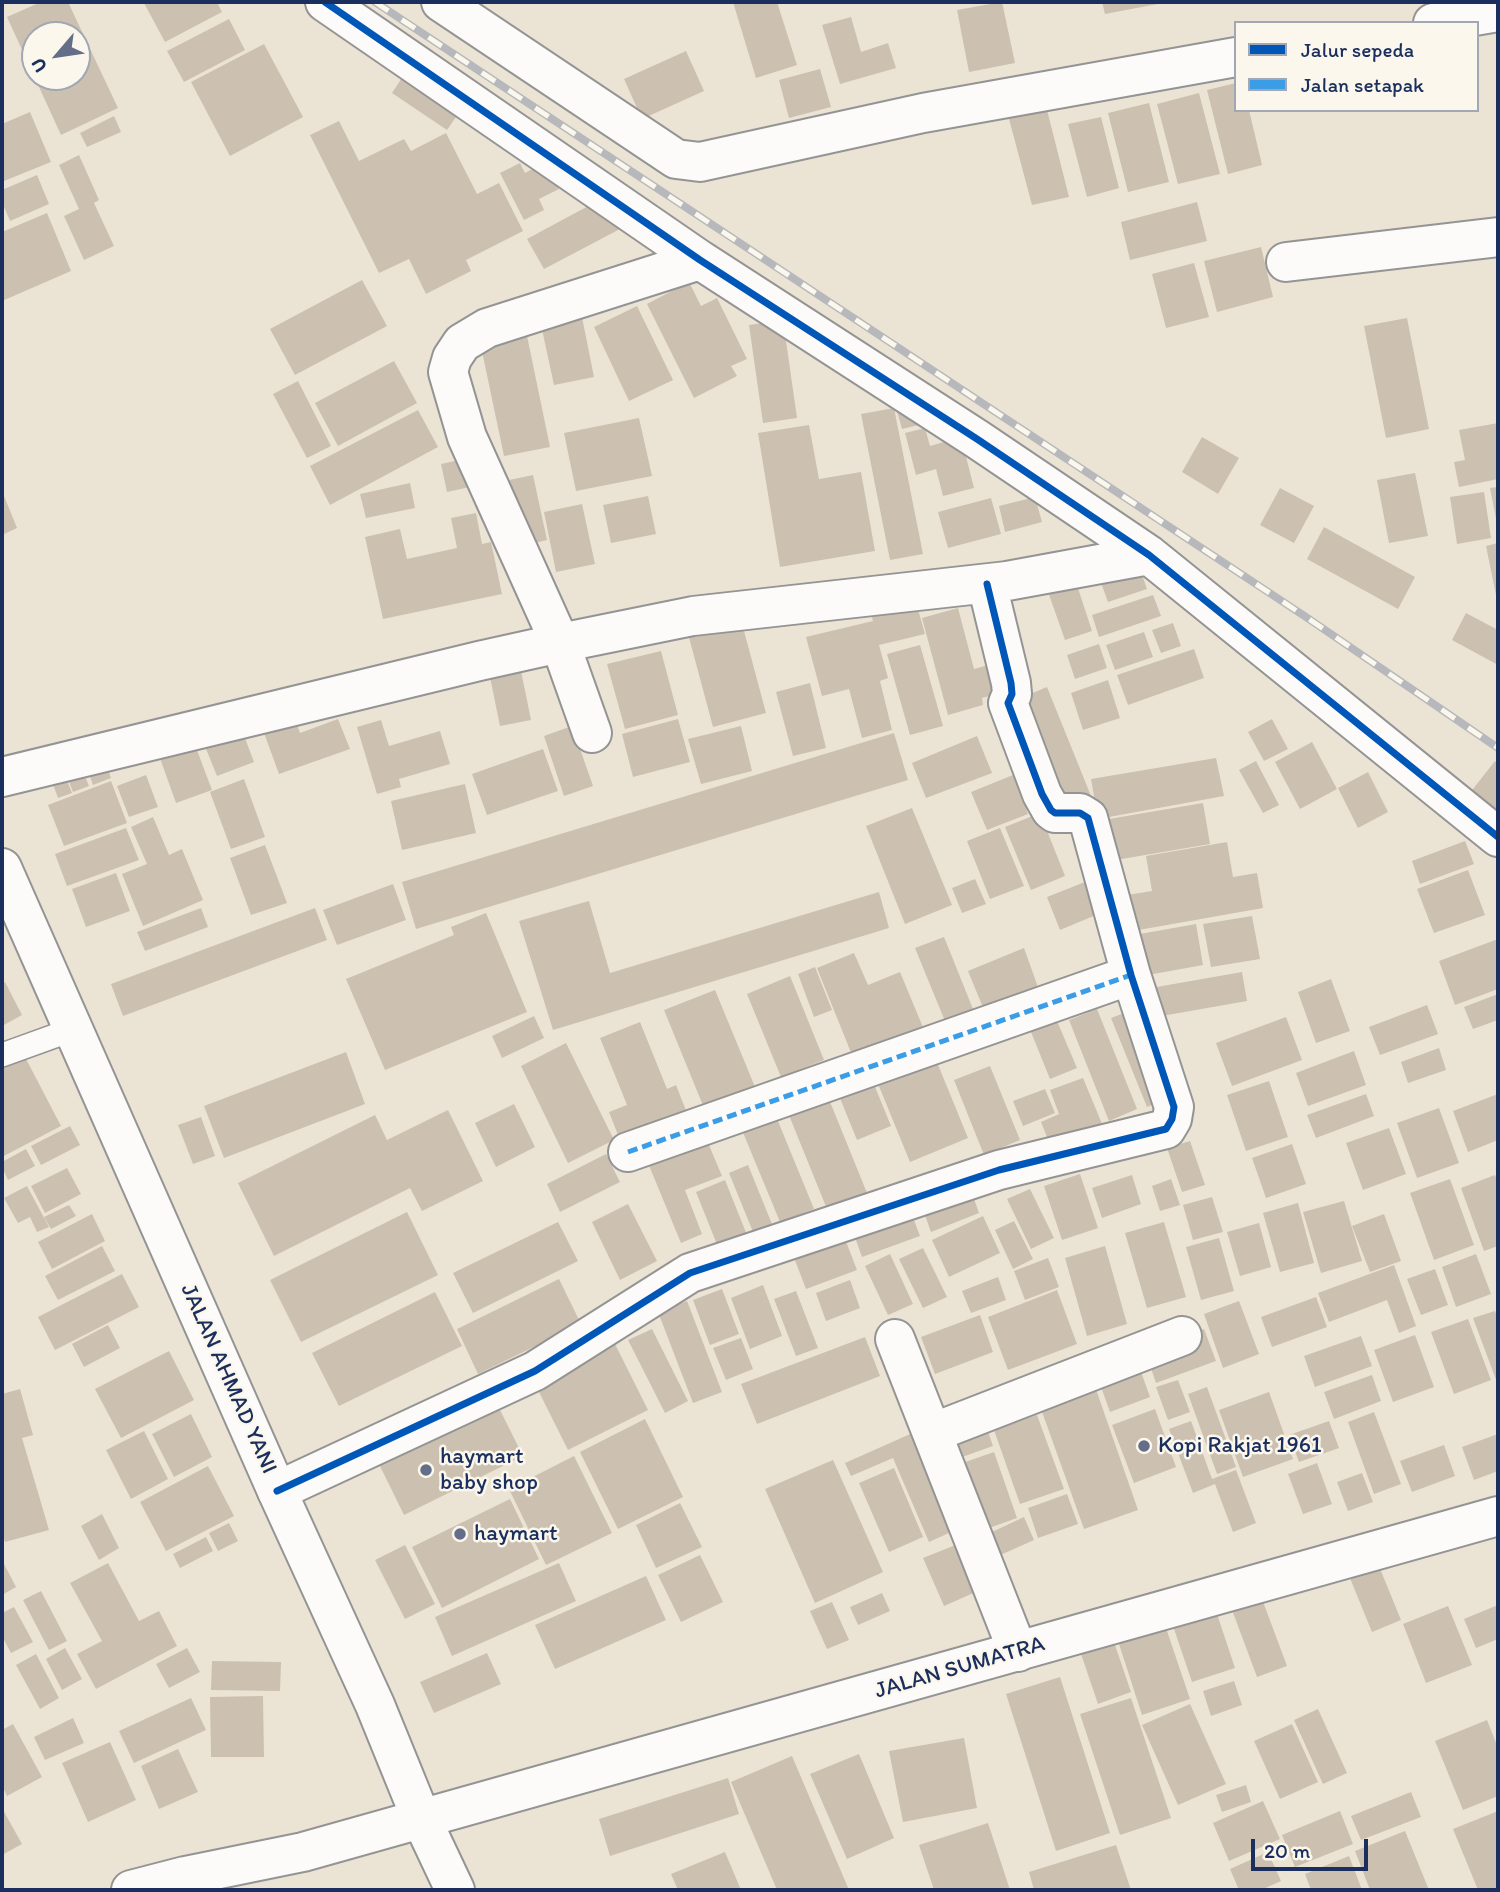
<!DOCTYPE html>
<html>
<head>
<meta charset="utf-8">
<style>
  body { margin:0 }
  #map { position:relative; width:1500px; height:1892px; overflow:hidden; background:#ebe4d5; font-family:Itim,sans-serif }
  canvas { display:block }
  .frame { position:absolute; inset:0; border:4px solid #1b2f5e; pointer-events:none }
  .legend { position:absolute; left:1234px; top:21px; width:245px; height:91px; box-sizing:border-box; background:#fbf7ec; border:2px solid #a1a7b3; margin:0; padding:9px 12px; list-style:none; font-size:21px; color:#1b2f5e }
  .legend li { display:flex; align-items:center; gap:14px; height:35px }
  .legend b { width:35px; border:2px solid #a1a7b3 }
  .north { position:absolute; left:21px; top:21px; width:70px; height:70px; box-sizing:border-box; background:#fbf7ec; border:2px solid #a1a7b3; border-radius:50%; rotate:241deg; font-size:19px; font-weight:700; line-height:28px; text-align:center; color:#1b2f5e }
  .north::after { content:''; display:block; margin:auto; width:24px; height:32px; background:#646e88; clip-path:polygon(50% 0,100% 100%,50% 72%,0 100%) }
  .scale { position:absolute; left:1251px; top:1839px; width:117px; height:32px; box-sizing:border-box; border:4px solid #1b2f5e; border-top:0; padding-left:9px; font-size:21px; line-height:24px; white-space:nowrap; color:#1b2f5e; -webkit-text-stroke:5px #fbf7ec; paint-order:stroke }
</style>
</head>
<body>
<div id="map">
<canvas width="1500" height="1892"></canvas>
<div class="frame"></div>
<ul class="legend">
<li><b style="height:9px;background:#0057b8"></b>Jalur sepeda</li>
<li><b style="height:9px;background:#3b9de6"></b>Jalan setapak</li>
</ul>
<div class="north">U</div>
<div class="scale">20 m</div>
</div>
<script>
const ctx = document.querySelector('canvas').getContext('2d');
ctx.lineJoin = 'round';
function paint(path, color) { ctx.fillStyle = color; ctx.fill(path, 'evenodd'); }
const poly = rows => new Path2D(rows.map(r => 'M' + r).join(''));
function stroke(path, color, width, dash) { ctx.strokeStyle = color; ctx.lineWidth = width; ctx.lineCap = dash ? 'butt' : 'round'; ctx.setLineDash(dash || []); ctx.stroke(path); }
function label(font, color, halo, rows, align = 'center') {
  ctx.font = font + ' Itim,sans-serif'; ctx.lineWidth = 5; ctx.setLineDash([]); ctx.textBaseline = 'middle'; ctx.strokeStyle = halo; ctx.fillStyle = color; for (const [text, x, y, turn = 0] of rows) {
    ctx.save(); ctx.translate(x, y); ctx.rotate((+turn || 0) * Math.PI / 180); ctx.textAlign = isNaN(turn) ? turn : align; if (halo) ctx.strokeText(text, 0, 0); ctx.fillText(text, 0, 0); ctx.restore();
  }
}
paint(poly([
  [41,2,68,2,118,108,61,135,7,17],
  [35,35,77,35,77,77,35,77],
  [147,2,217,2,222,12,165,42,144,3],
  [733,2,777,2,797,65,756,78],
  [1002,2,1015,63,969,72,957,10],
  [1102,2,1163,2,1163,3,1105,14],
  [851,17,861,52,888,43,896,68,840,84,822,25],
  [229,19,245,50,184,82,167,51],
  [264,44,303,117,230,156,191,82],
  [686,51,704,91,642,119,624,79],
  [409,67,465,104,447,130,392,93],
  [820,69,831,107,789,118,779,80],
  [1236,83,1236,110,1249,110,1262,165,1228,174,1207,90],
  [1199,93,1220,174,1178,184,1157,104],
  [1043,94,1069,197,1032,205,1005,104],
  [1149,103,1169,182,1128,192,1108,113],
  [30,112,51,162,4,181,2,175,2,124],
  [114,116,121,132,87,147,80,133],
  [1101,117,1119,188,1087,197,1068,124],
  [339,121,359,161,404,139,411,151,446,133,477,194,499,183,523,231,466,260,471,271,426,294,409,259,379,273,310,135],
  [79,155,99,200,94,203,114,246,84,260,64,216,79,209,59,165],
  [545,162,559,189,539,199,544,210,524,220,500,173,520,163,525,173],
  [37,175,49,204,10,221,2,202,2,190],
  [603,198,620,229,544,269,527,239],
  [1197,202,1207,241,1130,260,1121,222],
  [47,213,71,271,2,301,2,232],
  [1261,247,1273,297,1217,312,1204,261],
  [1194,263,1209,317,1166,328,1152,274],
  [362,280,387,326,295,375,270,329],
  [689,282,701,306,717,298,747,359,731,366,737,376,694,398,647,304],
  [637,306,673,380,629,401,594,327],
  [581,312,594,377,554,385,540,320],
  [1407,318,1429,429,1386,438,1364,326],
  [783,320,797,418,763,423,749,325],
  [525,326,550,447,504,456,479,337],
  [394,361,417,403,338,446,315,403],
  [298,381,331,446,307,458,273,394],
  [912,399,919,425,902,429,895,404],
  [894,408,923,554,890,560,861,414],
  [418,410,438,447,330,505,310,466],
  [639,418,652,476,576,491,564,433],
  [1498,423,1498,479,1459,487,1454,462,1465,460,1459,430],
  [809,425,819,479,861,472,875,551,780,567,758,433],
  [925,428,930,446,961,437,974,488,943,496,936,469,916,475,905,433],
  [1202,437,1239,458,1218,494,1182,472],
  [464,459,470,487,447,492,441,464],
  [1415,473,1428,536,1389,543,1377,480],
  [533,475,547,540,523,546,509,480],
  [410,483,415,508,366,518,360,494],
  [1498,487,1498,524,1497,524,1490,488],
  [1280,488,1314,506,1294,543,1260,525],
  [2,491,17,528,2,535],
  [1484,492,1491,538,1457,544,1450,497],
  [648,496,656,534,611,543,603,505],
  [1035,497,1042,522,1005,532,999,506],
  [991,498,1001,534,948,548,938,512],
  [582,504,595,564,556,572,544,512],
  [476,513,482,544,491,542,502,594,383,619,365,537,400,529,407,559,457,548,451,518],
  [1324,527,1415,577,1398,609,1307,559],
  [1498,543,1498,600,1497,600,1486,546],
  [1138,563,1147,589,1108,602,1099,577],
  [1075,579,1092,631,1065,640,1047,589],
  [1153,595,1161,616,1099,637,1092,615],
  [915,599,925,634,879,645,888,678,880,681,892,730,862,738,849,689,822,696,806,637,873,621,870,610],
  [958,608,974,669,1003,661,1011,690,982,698,983,705,948,715,922,618],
  [1466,613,1498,630,1498,665,1452,640],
  [740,616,766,713,713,727,687,630],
  [1173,623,1181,646,1161,653,1152,630],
  [1144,632,1153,657,1115,670,1106,645],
  [1099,644,1107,668,1075,679,1067,655],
  [920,645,943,726,910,735,887,654],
  [1194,649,1204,678,1128,705,1117,675],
  [661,651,678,715,625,729,607,664],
  [520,666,531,720,500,726,489,672],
  [1108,680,1120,718,1083,730,1071,693],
  [810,683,826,748,793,756,776,692],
  [1047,687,1091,796,1055,810,1011,702],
  [292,710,300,733,338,719,350,749,279,774,260,722],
  [678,719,690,762,633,777,622,734],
  [1272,719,1288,749,1264,761,1248,732],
  [381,720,389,746,440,731,450,764,399,779,401,787,377,794,357,727],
  [240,725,254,762,217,776,202,739],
  [572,726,593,786,564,796,544,736],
  [741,726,752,771,701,784,688,739],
  [894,733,908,780,416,929,402,882],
  [977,736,992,773,926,798,912,763],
  [192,737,212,790,176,803,157,750],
  [1312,742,1337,789,1300,809,1275,762],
  [543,749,558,791,487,815,472,774],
  [103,755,111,778,93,785,85,762],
  [1216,758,1224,796,1098,819,1091,779],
  [78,759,89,786,73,792,63,766],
  [1256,761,1279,805,1263,813,1239,770],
  [1495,761,1498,764,1498,817,1469,794],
  [60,763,72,793,58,798,47,768],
  [1368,772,1388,812,1358,828,1338,788],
  [146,775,158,807,129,817,117,786],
  [1013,775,1028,814,987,830,971,792],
  [244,779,265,837,231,849,210,792],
  [111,781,127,823,64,846,48,805],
  [465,784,476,833,402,850,391,801],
  [1203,803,1210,844,1110,861,1103,820],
  [912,808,952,905,905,924,866,826],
  [1040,813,1065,876,1031,890,1005,827],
  [153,817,169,855,182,849,203,900,143,926,122,874,147,864,131,827],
  [126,828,139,860,67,886,55,854],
  [1000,828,1024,886,990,899,967,841],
  [1465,841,1474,864,1420,884,1412,861],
  [1227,842,1233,877,1257,873,1263,908,1133,931,1127,895,1152,891,1146,856],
  [265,845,287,903,251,915,230,858],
  [1468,870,1485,915,1434,933,1417,889],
  [116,873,130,911,86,927,72,889],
  [1095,878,1108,910,1060,930,1047,897],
  [975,879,986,904,962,913,952,888],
  [393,884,406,920,337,945,323,910],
  [879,892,889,928,553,1030,519,921,589,901,610,973],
  [201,908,208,927,145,951,137,932],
  [315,908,327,940,123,1016,111,984],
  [486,913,527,1012,385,1070,346,979,454,935,451,927],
  [1252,916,1260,959,1211,967,1203,924],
  [1196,924,1203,965,1148,975,1140,934],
  [944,937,977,1019,949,1031,915,948],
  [1498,939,1498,989,1455,1005,1439,961],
  [1024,948,1039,990,984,1010,968,971],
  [854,953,868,985,900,972,927,1037,856,1065,817,968],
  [815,967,832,1010,814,1017,798,974],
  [1242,972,1247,1001,1156,1017,1151,988],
  [790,976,824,1060,781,1077,747,994],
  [1331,979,1350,1031,1316,1043,1298,992],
  [5,982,22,1015,2,1026,2,984],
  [715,990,755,1087,704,1108,664,1010],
  [1498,994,1498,1020,1473,1029,1464,1007],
  [1427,1005,1438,1034,1380,1055,1369,1027],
  [1097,1009,1137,1109,1109,1121,1069,1020],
  [1132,1010,1167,1098,1147,1107,1111,1018],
  [534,1016,544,1038,502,1058,492,1036],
  [1286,1017,1302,1060,1232,1086,1216,1043],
  [1057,1021,1077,1068,1050,1079,1031,1032],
  [640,1022,667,1089,676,1085,687,1113,620,1140,609,1112,627,1105,600,1038],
  [566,1043,614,1140,568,1163,521,1066],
  [1439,1048,1446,1070,1408,1083,1401,1062],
  [932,1050,968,1138,910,1162,874,1074],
  [1354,1051,1366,1085,1308,1106,1296,1073],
  [346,1052,365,1104,224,1158,204,1106],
  [24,1055,61,1126,2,1157,2,1067],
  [990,1066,1020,1140,984,1155,954,1080],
  [869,1072,891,1126,857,1140,835,1086],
  [1083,1078,1105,1131,1053,1152,1041,1122,1059,1114,1050,1090],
  [1269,1081,1288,1137,1246,1151,1227,1095],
  [824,1087,867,1193,827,1209,784,1103],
  [1045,1089,1055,1113,1023,1126,1013,1101],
  [1366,1094,1374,1116,1316,1138,1307,1115],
  [1498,1094,1498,1140,1468,1152,1453,1111],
  [514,1104,535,1147,496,1167,475,1123],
  [771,1104,814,1209,780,1222,737,1118],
  [1439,1108,1459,1163,1417,1178,1397,1123],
  [448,1110,483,1181,422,1211,410,1188,274,1256,238,1183,375,1115,387,1140],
  [201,1117,215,1156,193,1164,178,1125],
  [70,1126,80,1145,41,1165,31,1146],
  [1389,1128,1406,1174,1363,1190,1346,1143],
  [706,1138,722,1176,685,1190,702,1234,681,1243,648,1163],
  [1190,1141,1205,1185,1182,1192,1167,1148],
  [1292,1144,1306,1184,1266,1198,1252,1158],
  [26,1149,35,1166,8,1180,2,1167,2,1162],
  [606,1154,620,1182,560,1212,547,1184],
  [748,1165,772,1224,753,1232,729,1173],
  [67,1168,81,1194,45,1213,31,1186],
  [1080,1174,1098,1228,1062,1240,1044,1186],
  [1132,1175,1141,1204,1102,1218,1092,1188],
  [1495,1175,1498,1183,1498,1246,1484,1251,1461,1188],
  [1171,1179,1180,1205,1160,1211,1152,1186],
  [1450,1179,1474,1245,1434,1260,1410,1193],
  [725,1180,747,1235,718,1247,696,1192],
  [969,1185,979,1213,931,1232,921,1204],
  [27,1186,49,1227,37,1232,30,1217,18,1223,4,1198],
  [1030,1189,1054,1238,1031,1249,1007,1199],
  [1212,1197,1223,1232,1193,1240,1183,1205],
  [1344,1201,1362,1261,1321,1273,1303,1212],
  [1298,1203,1314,1263,1280,1272,1263,1213],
  [628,1204,657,1261,620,1280,592,1222],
  [69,1205,76,1216,51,1229,44,1217],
  [909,1207,920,1236,862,1257,852,1229],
  [407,1212,438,1275,301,1342,270,1280],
  [92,1214,105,1241,52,1269,38,1242],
  [1384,1214,1401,1261,1370,1272,1352,1226],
  [983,1216,1000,1253,949,1277,932,1240],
  [1014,1221,1033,1259,1013,1269,995,1230],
  [558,1222,578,1261,473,1313,453,1273],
  [1164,1222,1186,1297,1147,1308,1125,1233],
  [1259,1223,1271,1267,1240,1276,1227,1232],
  [842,1231,857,1270,806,1289,791,1250],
  [1219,1238,1234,1291,1201,1300,1186,1247],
  [102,1246,115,1271,58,1300,45,1276],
  [1105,1246,1127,1324,1087,1336,1065,1258],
  [923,1248,947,1297,923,1308,899,1259],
  [890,1254,913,1304,888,1315,865,1266],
  [1476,1254,1491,1294,1456,1307,1442,1267],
  [1048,1258,1059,1287,1025,1300,1014,1271],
  [1394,1265,1416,1326,1399,1333,1387,1300,1329,1322,1318,1293],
  [1435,1269,1448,1305,1421,1315,1407,1279],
  [122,1274,139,1307,55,1350,38,1317],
  [998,1277,1006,1300,971,1313,962,1291],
  [559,1279,581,1324,478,1374,457,1329],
  [850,1280,860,1308,826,1321,816,1293],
  [763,1285,782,1336,750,1349,731,1298],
  [722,1289,739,1334,710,1345,693,1300],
  [1057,1290,1077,1344,1008,1370,988,1317],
  [796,1291,818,1348,796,1356,774,1299],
  [435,1292,462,1346,339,1406,312,1353],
  [1316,1297,1327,1327,1272,1347,1261,1317],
  [687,1301,722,1392,693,1403,658,1312],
  [1239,1301,1259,1354,1223,1368,1204,1314],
  [1495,1311,1498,1319,1498,1385,1473,1318],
  [980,1315,993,1352,935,1374,921,1337],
  [1468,1319,1491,1380,1454,1394,1431,1332],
  [108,1325,120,1348,84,1367,72,1344],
  [652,1329,688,1401,665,1413,628,1340],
  [1204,1329,1216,1361,1156,1383,1145,1351],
  [1415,1335,1434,1387,1393,1402,1374,1350],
  [1361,1336,1372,1366,1315,1387,1304,1356],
  [865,1337,880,1376,757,1424,741,1384],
  [612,1338,648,1410,568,1450,532,1378],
  [741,1338,753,1369,726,1380,713,1348],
  [169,1351,194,1400,121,1438,95,1389],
  [1136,1358,1150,1397,1110,1412,1096,1373],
  [1091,1375,1138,1510,1084,1529,1036,1395],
  [1372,1375,1381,1401,1334,1419,1324,1392],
  [1178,1380,1190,1412,1168,1420,1156,1387],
  [1207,1387,1236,1467,1217,1474,1188,1394],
  [20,1389,33,1435,22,1438,49,1530,5,1542,2,1532,2,1394],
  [1269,1392,1293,1459,1243,1477,1219,1410],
  [494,1398,523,1456,404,1515,376,1458],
  [1155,1409,1176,1467,1134,1483,1112,1425],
  [1374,1412,1401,1484,1374,1494,1348,1422],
  [191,1414,212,1457,174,1477,152,1434],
  [1037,1415,1064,1489,1020,1504,994,1430],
  [983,1417,993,1446,948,1462,938,1432],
  [645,1419,683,1497,618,1529,580,1452],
  [1191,1421,1212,1479,1236,1470,1256,1523,1233,1532,1215,1484,1193,1493,1169,1429],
  [1329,1421,1339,1448,1299,1462,1289,1435],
  [144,1431,168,1479,131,1499,106,1450],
  [917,1431,960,1528,929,1542,893,1458,851,1476,845,1463],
  [1498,1434,1498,1471,1474,1480,1462,1447],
  [1444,1445,1455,1476,1412,1492,1400,1461],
  [994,1452,1017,1518,975,1533,951,1467],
  [574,1456,612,1533,546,1565,509,1489],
  [833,1460,883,1572,815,1603,765,1489],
  [1317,1463,1332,1504,1303,1514,1288,1474],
  [208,1466,234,1516,166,1551,140,1502],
  [894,1468,923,1537,889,1552,859,1483],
  [1362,1473,1373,1502,1348,1511,1337,1482],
  [1067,1494,1078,1524,1038,1538,1028,1508],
  [510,1499,539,1559,442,1608,412,1547],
  [680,1503,702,1547,656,1568,636,1525],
  [102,1514,119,1548,99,1560,81,1526],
  [1024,1517,1034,1540,987,1561,977,1539],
  [229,1523,238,1541,218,1551,209,1533],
  [206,1537,213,1551,180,1568,173,1554],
  [958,1544,978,1591,944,1606,923,1558],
  [405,1545,435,1604,405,1619,375,1560],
  [1374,1554,1401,1620,1372,1632,1345,1566],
  [700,1555,723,1602,681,1622,658,1575],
  [2,1560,16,1587,2,1595],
  [108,1563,139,1621,159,1611,177,1646,96,1689,77,1654,102,1641,70,1583],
  [559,1563,576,1601,452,1656,435,1617],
  [646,1576,666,1620,555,1669,535,1625],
  [41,1591,67,1641,49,1650,23,1600],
  [882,1593,890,1611,858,1625,850,1607],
  [1262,1599,1287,1666,1257,1677,1232,1610],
  [832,1602,849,1640,827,1649,810,1611],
  [1214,1605,1235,1668,1192,1682,1171,1620],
  [1498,1605,1498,1639,1476,1648,1464,1619],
  [1448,1606,1472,1665,1426,1683,1403,1624],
  [14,1607,33,1642,11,1653,2,1636,2,1613],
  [1166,1628,1190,1699,1142,1715,1119,1644],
  [1114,1642,1131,1692,1098,1704,1081,1654],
  [65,1648,82,1679,62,1690,46,1659],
  [187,1648,200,1672,169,1688,156,1664],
  [487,1653,501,1684,434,1713,420,1682],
  [36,1654,59,1698,40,1709,16,1665],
  [212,1661,281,1662,280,1691,211,1690],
  [1060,1677,1110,1833,1056,1851,1006,1694],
  [1234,1681,1242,1705,1211,1716,1203,1691],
  [263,1696,264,1757,211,1757,210,1697],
  [191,1698,206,1730,134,1763,119,1731],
  [1131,1698,1171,1818,1120,1835,1080,1714],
  [1190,1704,1226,1784,1178,1805,1142,1725],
  [1318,1709,1347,1773,1323,1784,1294,1720],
  [73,1718,84,1743,45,1760,34,1737],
  [1487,1720,1498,1748,1498,1796,1463,1810,1435,1741],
  [13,1724,42,1777,7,1796,2,1785,2,1730],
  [1292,1724,1318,1782,1280,1799,1254,1741],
  [964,1738,977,1808,903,1822,889,1751],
  [110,1742,136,1800,88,1822,62,1763],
  [178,1749,198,1792,159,1809,141,1766],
  [859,1754,894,1838,847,1859,810,1774],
  [792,1756,849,1890,777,1890,731,1782],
  [728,1778,739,1814,610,1856,599,1819],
  [1246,1785,1251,1802,1222,1812,1216,1795],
  [1411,1792,1421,1817,1361,1840,1351,1816],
  [1263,1801,1280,1839,1229,1861,1213,1823],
  [2,1808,22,1844,2,1855],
  [1340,1811,1353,1844,1295,1867,1282,1835],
  [1498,1811,1498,1890,1478,1890,1453,1829],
  [988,1823,1010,1890,934,1890,919,1845],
  [1405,1831,1429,1890,1370,1890,1355,1851],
  [1116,1845,1131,1890,1034,1890,1029,1872],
  [725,1852,741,1890,678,1890,671,1874],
  [1268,1852,1281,1881,1261,1890,1239,1890,1230,1869],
  [1349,1856,1362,1890,1311,1890,1305,1874]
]), '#ccc0b0');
const lane = poly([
  [2,1055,74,1029]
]);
const street = poly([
  [325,2,700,260,977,439,1149,555,1498,837],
  [441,2,676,159,700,162,923,113,1236,57],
  [1433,23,1498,12],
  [1286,262,1498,237],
  [592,733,560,643,467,437,448,372,452,358,462,343,487,328,700,260],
  [2,777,479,661,560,643,693,616,1007,581,1149,555],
  [628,1152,1131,975],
  [895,1339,1018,1652],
  [932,1433,1182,1336],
  [277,1491,535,1371,690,1273,999,1170,1166,1129,1172,1119,1174,1107,1131,975,1088,818,1080,813,1055,813,1051,810,1042,794,1008,703,1012,694,1011,683,987,584]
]);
const secondary = poly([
  [131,1890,185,1876,303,1852,1498,1516]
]);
const primary = poly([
  [2,868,277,1491,375,1705,421,1818,455,1890]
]);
stroke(lane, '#949494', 26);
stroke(street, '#949494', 42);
stroke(secondary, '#949494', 42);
stroke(primary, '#949494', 42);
stroke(lane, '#fcfbf9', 23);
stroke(street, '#fcfbf9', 38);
stroke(secondary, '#fcfbf9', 38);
stroke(primary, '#fcfbf9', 38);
const rail = poly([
  [375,2,1306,617,1498,748]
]);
stroke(rail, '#b6b8bb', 8);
stroke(rail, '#fbf7ec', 5, [16]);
stroke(poly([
  [628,1152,1131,975]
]), '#3b9de6', 5, [10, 5]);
stroke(poly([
  [325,2,700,260,977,439,1149,555,1498,837],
  [277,1491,535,1371,690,1273,999,1170,1166,1129,1172,1119,1174,1107,1131,975,1088,818,1080,813,1055,813,1051,810,1042,794,1008,703,1012,694,1011,683,987,584]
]), '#0057b8', 7);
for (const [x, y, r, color] of [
  [1144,1446,7,"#646e88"],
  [426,1470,7,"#646e88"],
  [460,1534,7,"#646e88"]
]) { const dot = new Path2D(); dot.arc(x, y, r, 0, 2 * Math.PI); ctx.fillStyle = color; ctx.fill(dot); stroke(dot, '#fbf7ec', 2.5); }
label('23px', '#1b2f5e', '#fbf7ec', [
  ["JALAN AHMAD YANI",228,1379,66],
  ["JALAN SUMATRA",960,1668,-16]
]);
label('23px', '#1b2f5e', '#fbf7ec', [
  ["Kopi Rakjat 1961",1158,1446],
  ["haymart",440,1457],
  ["baby shop",440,1483],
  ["haymart",474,1534]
], 'left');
</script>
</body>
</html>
